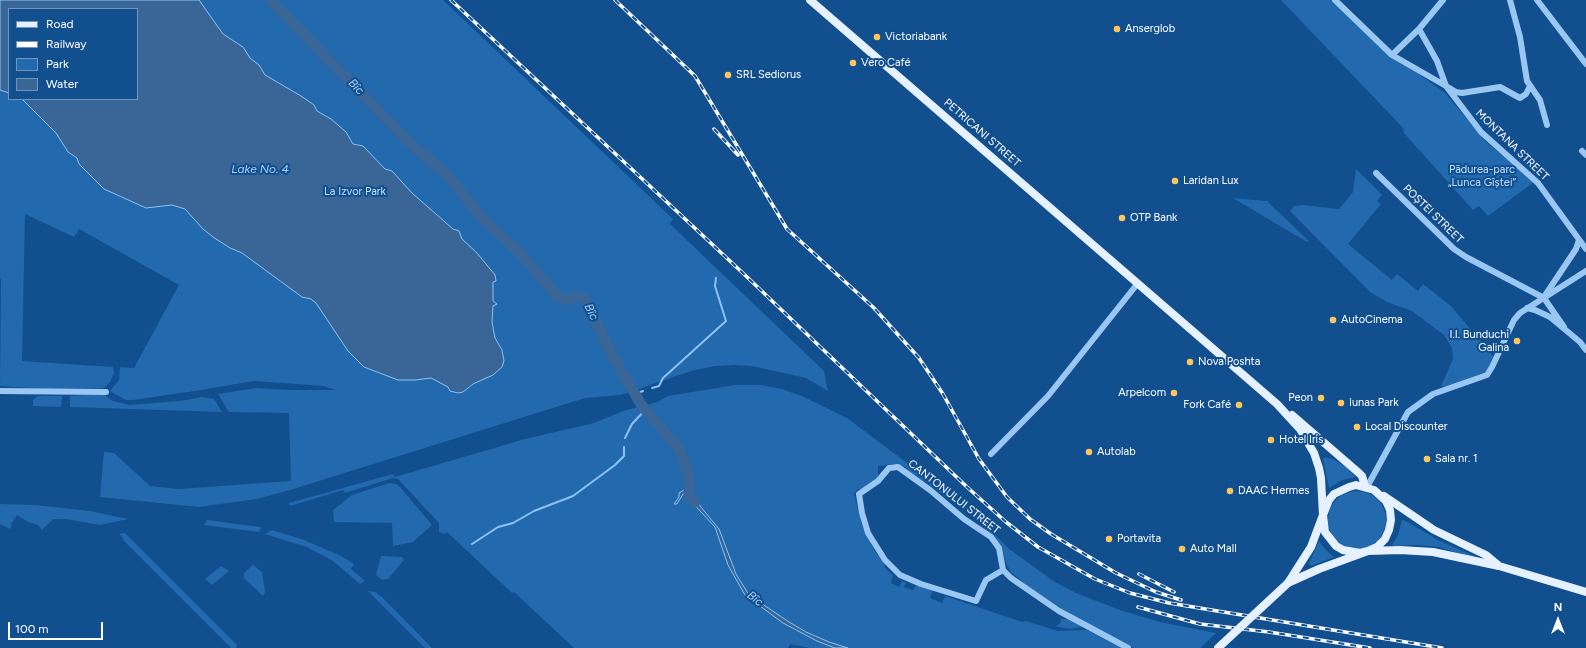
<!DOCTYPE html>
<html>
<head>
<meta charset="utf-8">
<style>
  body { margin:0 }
  #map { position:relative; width:1586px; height:648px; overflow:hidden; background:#114f8f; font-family:Figtree,sans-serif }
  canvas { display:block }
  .legend { position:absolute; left:8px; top:8px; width:130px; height:92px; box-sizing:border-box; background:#114f8f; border:1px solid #7095bc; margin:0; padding:5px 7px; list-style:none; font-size:12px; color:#fff }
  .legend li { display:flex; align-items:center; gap:8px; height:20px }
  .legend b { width:20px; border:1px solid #7095bc }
  .north { position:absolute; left:1538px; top:600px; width:40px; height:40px; -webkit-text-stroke:3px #114f8f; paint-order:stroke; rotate:0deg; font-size:11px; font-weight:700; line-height:16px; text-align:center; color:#fff }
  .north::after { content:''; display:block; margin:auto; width:14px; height:18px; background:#fff; clip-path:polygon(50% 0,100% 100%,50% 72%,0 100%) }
  .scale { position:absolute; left:8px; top:622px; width:95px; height:18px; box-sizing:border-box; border:2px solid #fff; border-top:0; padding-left:5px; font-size:12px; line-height:14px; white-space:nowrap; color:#fff; -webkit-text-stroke:3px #114f8f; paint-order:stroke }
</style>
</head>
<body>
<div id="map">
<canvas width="1586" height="648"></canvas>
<ul class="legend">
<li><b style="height:5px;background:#e5f1ff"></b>Road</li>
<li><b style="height:5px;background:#fff"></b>Railway</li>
<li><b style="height:11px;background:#2269ae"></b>Park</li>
<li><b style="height:11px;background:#396696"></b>Water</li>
</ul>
<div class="north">N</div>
<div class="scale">100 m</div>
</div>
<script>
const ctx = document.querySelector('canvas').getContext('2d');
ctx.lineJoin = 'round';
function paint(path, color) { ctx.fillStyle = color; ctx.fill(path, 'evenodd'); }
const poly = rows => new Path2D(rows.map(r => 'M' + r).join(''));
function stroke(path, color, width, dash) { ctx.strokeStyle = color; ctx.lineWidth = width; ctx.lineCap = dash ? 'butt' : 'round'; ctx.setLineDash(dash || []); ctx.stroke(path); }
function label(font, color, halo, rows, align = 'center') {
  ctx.font = font + ' Figtree,sans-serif'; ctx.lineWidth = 4; ctx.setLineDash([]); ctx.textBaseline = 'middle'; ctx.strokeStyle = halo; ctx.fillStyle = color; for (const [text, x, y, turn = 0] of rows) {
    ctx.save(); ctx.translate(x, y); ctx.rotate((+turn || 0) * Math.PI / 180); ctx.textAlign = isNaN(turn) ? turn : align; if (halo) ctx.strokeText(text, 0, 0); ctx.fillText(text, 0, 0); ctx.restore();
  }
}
paint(poly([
  [0,0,443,0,673,219,670,224,824,371,828,391,806,378,752,366,735,365,715,366,691,371,621,395,585,398,290,490,257,499,199,507,100,497,104,452,114,453,150,486,179,489,291,481,289,413,229,412,218,394,256,388,290,390,335,390,324,386,254,381,195,391,133,400,126,400,115,394,110,391,119,380,120,367,134,368,179,285,79,229,74,237,25,214,22,361,113,367,114,373,110,382,104,388,44,389,0,386,1,279,0,279],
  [9,9,137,9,137,99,9,99],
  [1281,0,1334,0,1390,53,1445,93,1486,142,1534,182,1488,216,1479,206,1473,210,1403,132,1404,129],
  [1356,169,1382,195,1377,201,1381,204,1348,244,1392,280,1397,274,1418,291,1423,284,1451,306,1493,356,1489,367,1485,372,1446,387,1441,386,1453,359,1452,348,1444,335,1412,311,1387,302,1370,292,1290,211,1294,206,1302,205,1339,209,1353,192],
  [1233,198,1267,201,1309,241,1307,242],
  [735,385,760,385,782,389,804,397,847,418,951,496,948,499,926,482,911,474,905,467,894,464,878,466,878,476,876,480,862,489,858,489,854,494,862,525,874,550,885,565,884,567,893,575,891,583,899,587,902,581,906,583,904,587,913,590,916,586,919,586,933,590,930,598,942,603,945,596,1022,622,1026,621,1058,631,1087,630,1122,648,810,648,790,644,788,648,574,648,514,592,512,593,447,532,445,534,439,532,439,523,398,479,393,478,345,493,343,490,290,506,289,503,393,474,395,477,525,439,594,423,623,411,657,402,668,396],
  [103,394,113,401,129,405,180,401,202,397,214,399,222,412,70,407,70,396],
  [38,396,62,396,61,407,33,406,33,400],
  [1325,457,1333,459,1345,466,1356,477,1342,480,1329,488,1323,459],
  [389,483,396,484,401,488,432,525,413,542,393,546,392,523,334,522,333,510,352,495],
  '1328 520a29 29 0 1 1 58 0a29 29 0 1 1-58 0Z',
  [0,504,35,505,90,511,128,519,100,525,66,519,53,519,42,530,38,525,28,522,17,515,11,524,12,526,10,529,0,524],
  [207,520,221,522,261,527,259,532,204,525],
  [1402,520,1404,520,1440,541,1474,556,1473,558,1439,547,1416,545,1393,546,1392,545,1398,535],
  [984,524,1009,549,1055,582,1076,593,1120,610,1160,622,1216,633,1200,648,1134,648,1078,619,1030,588,1011,572,1006,563,1002,547,991,533,985,531],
  [272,530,304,540,341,556,354,564,351,569,365,581,360,584,333,561,307,547,265,534],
  [125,533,237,645,236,648,231,648,123,540,124,539,119,534],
  [1319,541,1325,549,1334,557,1311,566,1309,563],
  [381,556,402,557,404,560,388,579,382,580,376,575],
  [253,565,262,572,265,592,263,596,244,578,244,573],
  [221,566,229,571,212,585,205,579],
  [368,591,375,592,382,597,432,648,425,648],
  [1061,619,1067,619,1082,627,1070,629,1058,627,1056,626,1060,624]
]), '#2269ae');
const water = poly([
  [0,0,199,0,223,34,243,47,250,58,259,65,265,75,301,96,314,105,317,111,331,119,346,132,353,144,363,146,385,169,392,171,412,193,453,229,459,231,462,239,477,253,495,275,496,281,493,282,493,301,497,304,493,306,492,322,495,338,502,350,504,361,502,367,493,375,473,384,463,392,458,393,450,391,448,387,431,378,415,380,398,380,364,367,348,351,316,303,311,299,302,297,242,253,230,248,213,237,203,229,185,209,172,205,146,208,104,189,79,164,77,158,68,152,56,133,22,99,137,99,137,9,9,9,9,93,0,90,0,0],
  [684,490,689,490,691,495,719,529,736,574,749,595,789,622,806,632,829,642,848,648,835,648,817,641,783,623,745,595,728,565,715,527,688,498,686,494,683,494,677,504,674,504,679,497,679,493,684,490]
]);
paint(water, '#396696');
stroke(water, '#8cc3f6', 1);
stroke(poly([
  [652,388,659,386,663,378,726,321,715,286,716,278],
  [635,394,643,391],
  [625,438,632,424,645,410],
  [472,544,498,527,513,523,534,511,573,496,615,465,624,456,624,447]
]), '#8cc3f6', 2);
stroke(poly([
  [270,0,410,143,447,175,484,220,519,252,557,296,566,300,579,296,584,298,613,356,642,406,679,449,689,475,689,494,695,502]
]), '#396696', 11);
stroke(poly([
  [1335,0,1392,55,1446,86,1481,132,1538,183,1586,249],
  [1510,0,1520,37,1527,81,1540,100,1547,125],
  [1537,0,1586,64],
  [1419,29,1437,61,1446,86,1456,92,1462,93,1500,87,1520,98,1526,94,1530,86],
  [1392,55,1419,29,1443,0],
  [1582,151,1586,155],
  [1376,173,1454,249,1466,257,1544,298,1564,327],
  [1544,297,1576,249,1579,240],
  [1527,308,1535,310,1550,317,1580,342,1586,350],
  [0,391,106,392],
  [991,454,1048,396,1138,283],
  [1367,487,1408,412,1433,394,1487,375,1492,367,1514,320,1520,313,1586,271],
  [1003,570,986,580,976,601,921,584,900,575,885,560,868,533,862,513,859,494,878,481,889,468,898,467,930,490,964,519,991,537,999,548,1003,570,1011,578,1059,611,1128,648]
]), '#9ac7f2', 6);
stroke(poly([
  [810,0,1277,404,1300,429,1314,453,1319,468,1321,478,1323,515,1311,547,1288,583],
  [1292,415,1359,473,1362,476,1365,486],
  [1384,496,1434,530,1486,555,1498,565],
  [1290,582,1319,569,1368,551,1377,547,1385,539,1389,530,1391,520,1390,510,1386,501,1374,490,1356,485,1349,487,1334,494,1329,500,1323,515,1325,532,1336,546,1343,550,1360,553,1368,551,1400,550,1433,552,1499,566,1586,592]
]), '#e5f1ff', 8);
const rail = poly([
  [451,0,746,276,967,487,1006,522,1038,547,1095,579,1130,593,1169,603,1442,648],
  [615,0,695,76,787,229,874,308,919,358,943,394,979,459,1007,497,1030,519,1051,534,1116,573,1156,592,1181,600],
  [714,129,738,155],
  [1139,574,1174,592],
  [1138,607,1200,624,1269,632,1370,648]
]);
stroke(rail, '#fff', 3.5);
stroke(rail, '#114f8f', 2, [6]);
stroke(poly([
  [1218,648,1288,583]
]), '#e5f1ff', 8);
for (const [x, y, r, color] of [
  [1117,29,4,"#ffc75b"],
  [877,37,4,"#ffc75b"],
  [853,63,4,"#ffc75b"],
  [728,75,4,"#ffc75b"],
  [1175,181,4,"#ffc75b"],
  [1122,218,4,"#ffc75b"],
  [1333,320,4,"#ffc75b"],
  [1517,341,4,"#ffc75b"],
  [1190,362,4,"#ffc75b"],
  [1174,393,4,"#ffc75b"],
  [1321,398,4,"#ffc75b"],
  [1341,403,4,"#ffc75b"],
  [1239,405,4,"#ffc75b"],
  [1357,427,4,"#ffc75b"],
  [1271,440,4,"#ffc75b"],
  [1089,452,4,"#ffc75b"],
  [1427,459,4,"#ffc75b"],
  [1230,491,4,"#ffc75b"],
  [1109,539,4,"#ffc75b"],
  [1182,549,4,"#ffc75b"]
]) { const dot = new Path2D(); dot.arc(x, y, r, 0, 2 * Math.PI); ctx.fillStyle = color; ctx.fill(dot); stroke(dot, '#114f8f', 1.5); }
label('11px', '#fff', '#114f8f', [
  ["Anserglob",1125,29],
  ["Victoriabank",885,37],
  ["Vero Café",861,63],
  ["SRL Sediorus",736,75],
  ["Laridan Lux",1183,181],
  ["OTP Bank",1130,218],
  ["AutoCinema",1341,320],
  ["I.I. Bunduchi",1509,335,"right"],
  ["Galina",1509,348,"right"],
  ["Nova Poshta",1198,362],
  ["Arpelcom",1166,393,"right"],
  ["Peon",1313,398,"right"],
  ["Iunas Park",1349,403],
  ["Fork Café",1231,405,"right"],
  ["Local Discounter",1365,427],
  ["Hotel Iris",1279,440],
  ["Autolab",1097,452],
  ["Sala nr. 1",1435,459],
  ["DAAC Hermes",1238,491],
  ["Portavita",1117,539],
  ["Auto Mall",1190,549]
], 'left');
label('11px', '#fff', '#114f8f', [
  ["PETRICANI STREET",982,133,41],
  ["MONTANA STREET",1512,145,44],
  ["POȘTEI STREET",1433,214,44],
  ["CANTONULUI STREET",954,497,38]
]);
label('11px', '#c1e0fd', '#114f8f', [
  ["Pădurea-parc",1482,170],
  ["„Lunca Gîștei”",1482,183],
  ["La Izvor Park",355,192]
]);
label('italic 12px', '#a6d1f9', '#114f8f', [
  ["Bîc",356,87,45],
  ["Lake No. 4",260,169],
  ["Bîc",591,312,64],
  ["Bîc",755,599,39]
]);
</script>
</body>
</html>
